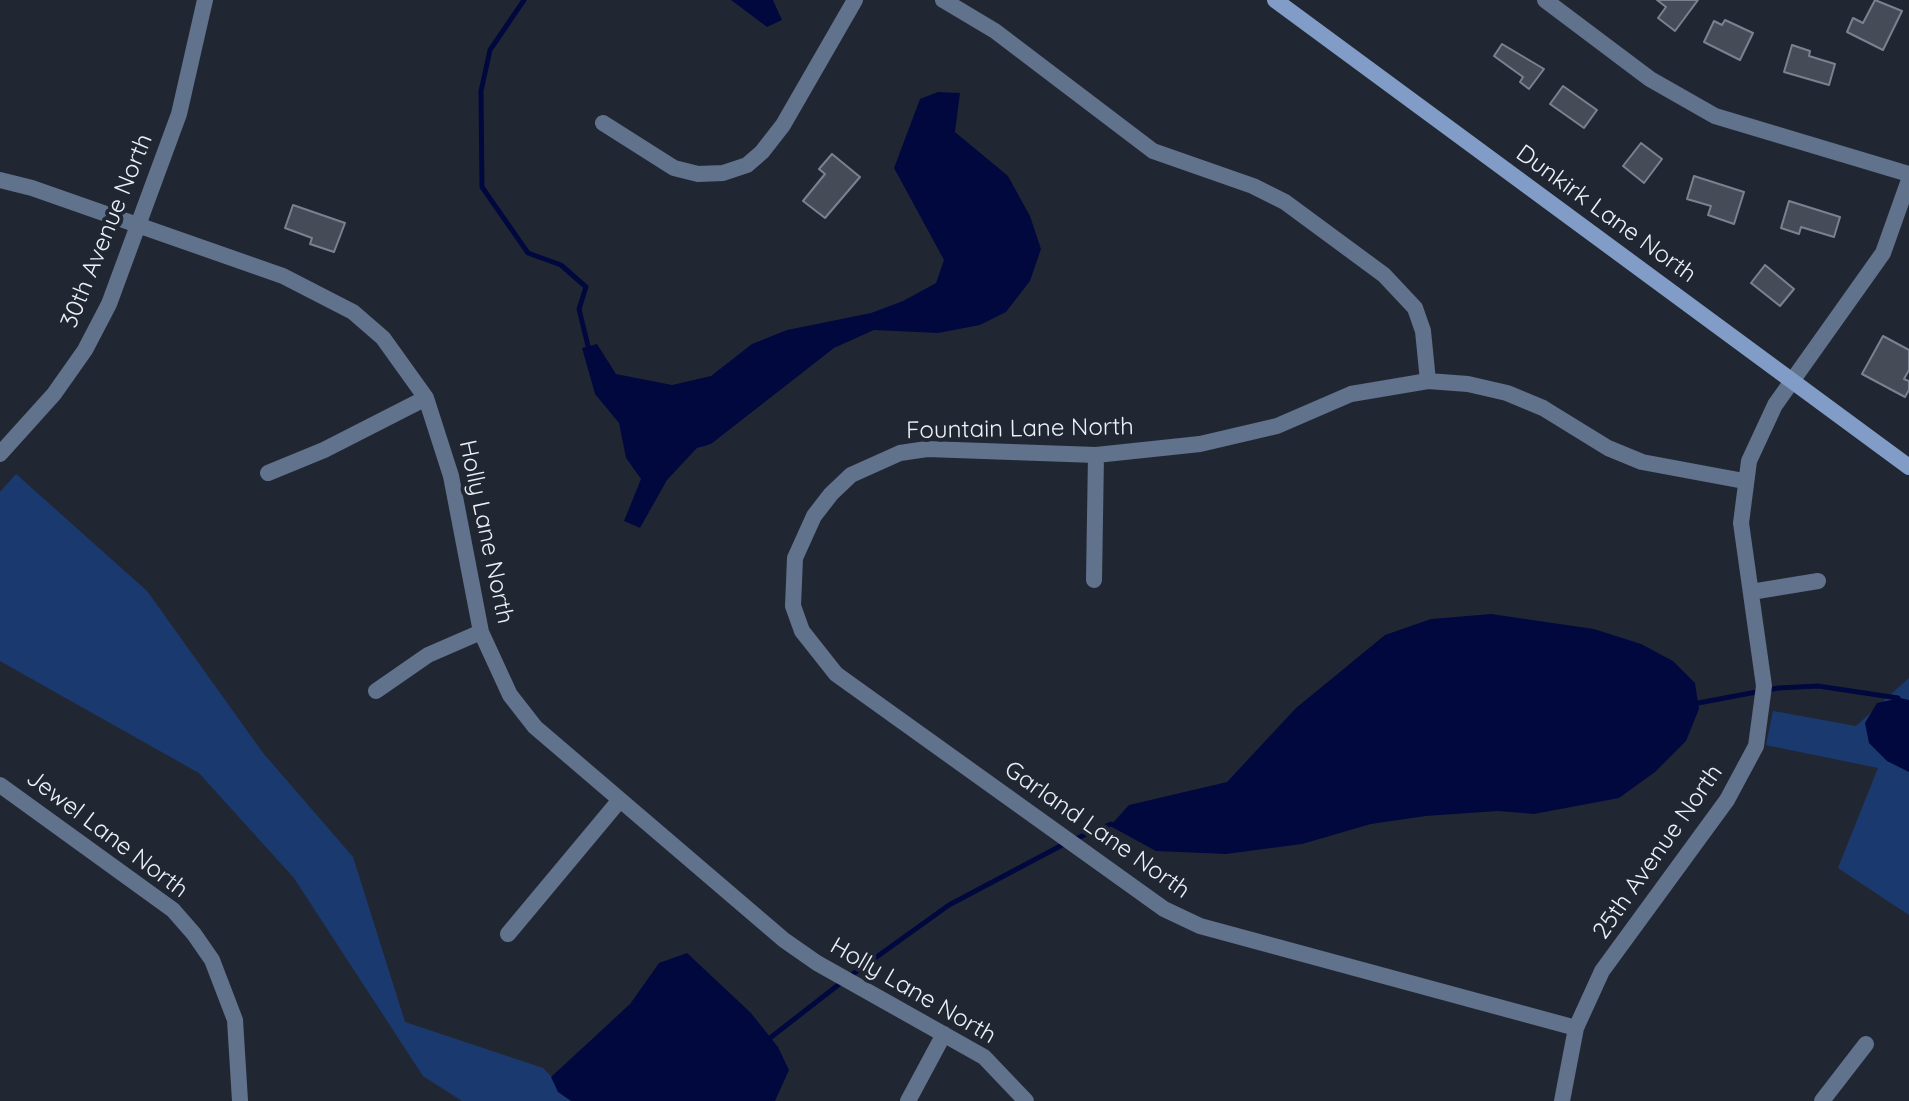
<!DOCTYPE html>
<html>
<head>
<meta charset="utf-8">
<style>
  body { margin:0 }
  canvas { display:block; background:#212732 }
</style>
</head>
<body>
<canvas width="1909" height="1101"></canvas>
<script>
const ctx = document.querySelector('canvas').getContext('2d');
ctx.lineJoin = 'round';
function paint(path, color) { ctx.fillStyle = color; ctx.fill(path, 'evenodd'); }
const poly = rows => new Path2D(rows.map(r => 'M' + r).join(''));
function stroke(path, color, width, dash) { ctx.strokeStyle = color; ctx.lineWidth = width; ctx.lineCap = dash ? 'butt' : 'round'; ctx.setLineDash(dash || []); ctx.stroke(path); }
function label(font, color, halo, rows, align = 'center') {
  ctx.font = font + ' Quicksand,sans-serif'; ctx.lineWidth = 8; ctx.setLineDash([]); ctx.textBaseline = 'middle'; ctx.strokeStyle = halo; ctx.fillStyle = color; for (const [text, x, y, turn = 0] of rows) {
    ctx.save(); ctx.translate(x, y); ctx.rotate((+turn || 0) * Math.PI / 180); ctx.textAlign = isNaN(turn) ? turn : align; if (halo) ctx.strokeText(text, 0, 0); ctx.fillText(text, 0, 0); ctx.restore();
  }
}
paint(poly([
  [16,474,147,591,263,753,353,857,405,1022,543,1068,575,1101,462,1101,423,1076,294,878,199,773,0,661,0,492],
  [1909,678,1909,915,1838,868,1878,768,1766,745,1773,711,1856,726]
]), '#1a3a6f');
paint(poly([
  [731,0,773,0,782,20,767,27],
  [938,92,960,93,955,132,1008,176,1030,216,1041,249,1030,281,1006,312,980,325,938,333,874,330,834,348,711,444,697,448,667,480,640,528,624,521,641,479,626,458,619,423,595,394,582,348,597,344,616,374,672,385,711,376,752,344,787,330,871,313,903,301,936,283,944,260,894,168,920,99],
  [1491,614,1594,629,1641,644,1673,661,1695,683,1699,709,1686,741,1655,772,1619,798,1534,814,1498,811,1426,816,1371,824,1302,844,1226,854,1156,851,1110,826,1129,805,1227,782,1296,708,1385,635,1431,619],
  [1900,698,1909,700,1909,772,1887,761,1869,743,1865,723,1877,703],
  [687,953,751,1013,778,1047,789,1070,775,1101,571,1101,558,1092,551,1077,630,1004,659,963]
]), '#00083e');
stroke(poly([
  [524,0,490,50,481,91,482,187,528,253,561,265,586,287,579,309,588,346],
  [1698,703,1778,688,1818,686,1898,698],
  [1075,839,1111,824],
  [850,976,949,905,1066,843],
  [770,1038,842,982]
]), '#00083e', 5);
const building = poly([
  [1657,0,1698,0,1675,31,1658,18,1666,7,1657,0],
  [1875,0,1902,11,1883,50,1847,32,1853,18,1863,23,1875,0],
  [1725,20,1753,33,1740,60,1704,42,1714,21,1722,25,1725,20],
  [1502,44,1544,69,1529,89,1520,82,1523,77,1494,56,1502,44],
  [1792,45,1810,51,1809,56,1835,64,1829,85,1784,72,1792,45],
  [1563,86,1597,110,1584,128,1550,104,1563,86],
  [1641,143,1662,159,1644,183,1623,166,1641,143],
  [832,154,860,177,825,218,803,201,825,174,819,169,832,154],
  [1694,176,1744,192,1734,224,1708,215,1711,206,1687,199,1694,176],
  [1789,201,1840,217,1834,237,1801,227,1799,234,1781,228,1789,201],
  [293,205,345,223,334,252,310,244,312,238,285,228,293,205],
  [1765,265,1794,289,1780,306,1751,283,1765,265],
  [1883,336,1909,350,1909,370,1904,379,1909,381,1909,390,1905,397,1862,374,1883,336]
]);
paint(building, '#454c58');
stroke(building, '#7a828f', 2);
stroke(poly([
  [943,0,995,31,1153,151,1253,186,1285,202,1384,275,1415,308,1423,331,1428,381],
  [1545,0,1650,79,1715,116,1909,174],
  [603,123,674,168,698,174,723,173,747,165,762,152,783,125,855,0],
  [0,180,32,188,283,276,353,312,383,338,426,398,451,476,481,632,510,695,535,727,784,940,817,963,984,1057,1026,1101],
  [0,454,54,394,85,350,109,304,179,114,205,0],
  [268,473,324,450,426,398],
  [1094,580,1096,455],
  [1751,592,1818,581],
  [376,691,428,655,481,632],
  [0,785,173,910,194,934,212,960,235,1020,240,1101],
  [508,934,619,801],
  [1576,1028,1200,926,1164,909,836,674,802,631,793,606,795,558,814,516,831,494,851,475,900,453,927,449,1096,455,1200,444,1277,426,1351,394,1428,381,1468,384,1507,393,1543,408,1608,448,1642,462,1744,481],
  [908,1101,944,1034],
  [1562,1101,1576,1028,1602,971,1727,800,1756,746,1764,686,1741,523,1749,461,1775,405,1883,253,1909,180],
  [1822,1101,1866,1044]
]), '#61728d', 16);
stroke(poly([
  [1275,0,1909,467]
]), '#819cc7', 16);
label('24px', '#ecf1f8', '#212732', [
  ["Dunkirk Lane North",1606,214,36],
  ["30th Avenue North",107,231,-68],
  ["Fountain Lane North",1020,429,-1],
  ["Holly Lane North",486,532,78],
  ["Garland Lane North",1097,830,35],
  ["Jewel Lane North",107,834,37],
  ["25th Avenue North",1658,852,-55],
  ["Holly Lane North",913,991,30]
]);
</script>
</body>
</html>
